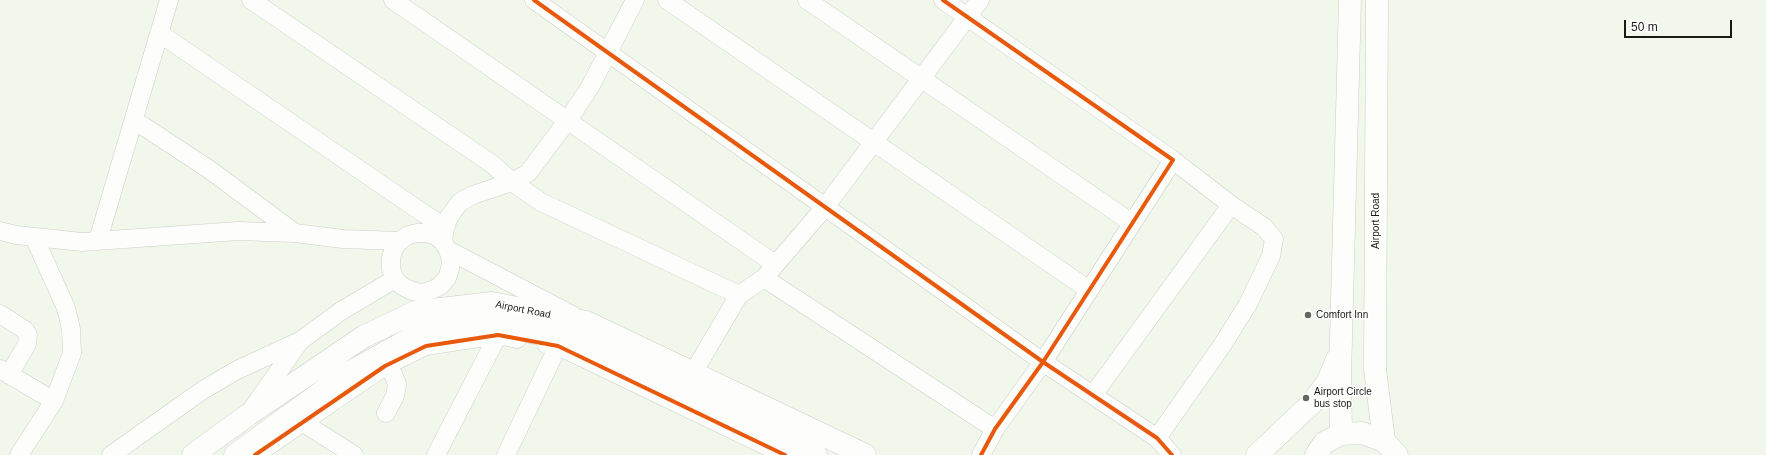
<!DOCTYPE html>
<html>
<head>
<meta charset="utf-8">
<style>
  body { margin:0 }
  #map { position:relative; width:1766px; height:455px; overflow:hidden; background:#f2f7ec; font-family:Arial,sans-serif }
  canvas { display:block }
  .scale { position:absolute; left:1624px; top:20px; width:108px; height:18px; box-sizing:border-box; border:2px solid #181b14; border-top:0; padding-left:5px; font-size:12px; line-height:14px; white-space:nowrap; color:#181b14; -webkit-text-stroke:3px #fff; paint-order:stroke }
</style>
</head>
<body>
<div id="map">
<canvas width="1766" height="455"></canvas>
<div class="scale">50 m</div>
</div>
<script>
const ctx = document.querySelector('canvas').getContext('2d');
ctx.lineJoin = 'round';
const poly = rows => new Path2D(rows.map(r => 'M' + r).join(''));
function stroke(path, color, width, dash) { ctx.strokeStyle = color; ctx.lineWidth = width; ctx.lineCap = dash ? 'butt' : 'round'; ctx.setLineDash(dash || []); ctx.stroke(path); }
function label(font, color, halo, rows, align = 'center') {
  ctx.font = font + ' Arial,sans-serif'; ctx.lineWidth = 3; ctx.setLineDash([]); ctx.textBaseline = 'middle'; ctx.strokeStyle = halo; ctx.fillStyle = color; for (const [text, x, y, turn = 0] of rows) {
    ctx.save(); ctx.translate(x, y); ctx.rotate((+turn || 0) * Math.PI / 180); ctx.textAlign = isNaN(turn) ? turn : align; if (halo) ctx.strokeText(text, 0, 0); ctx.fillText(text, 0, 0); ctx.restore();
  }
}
const minor = poly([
  [251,0,492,164,512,182,541,202,739,295],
  [393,0,775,264],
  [534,0,1043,362,1157,438,1172,455],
  [667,0,1089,290],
  [807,0,1132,223],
  [943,0,1173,160,1043,362,995,429,981,455],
  [159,33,445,228],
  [134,120,210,170,295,233],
  [1173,160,1231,205],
  [0,231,16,235,82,242,238,231,295,233,343,239,400,241],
  [98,240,169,0],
  [443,242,436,236,426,233,417,233,408,235,400,241,394,248,391,258,391,269,395,279,402,286,412,291,422,293,432,290,440,286,447,278,450,269,451,260,448,250,443,242,445,228,449,217,460,202,473,195,512,182,528,173,568,120,590,87,635,0],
  [448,250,572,315],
  [764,278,995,429],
  [0,314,25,330,28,335,27,344,9,375],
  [546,344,558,346,785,455],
  [385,366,393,374,397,384,395,396,386,413],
  [0,369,54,401],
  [693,373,739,295,764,278,825,207,980,0],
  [1093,395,1231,205,1264,227,1274,239,1271,256,1248,304,1223,344,1157,438],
  [252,409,300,341,341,311,395,279],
  [302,422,354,455],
  [19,455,54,401,72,353,71,329,66,308,34,237],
  [111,455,203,390,237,370,300,341],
  [255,455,385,366,426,346,498,335,517,339],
  [436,455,498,335],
  [506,455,558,346]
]);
const major = poly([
  [1377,0,1375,369,1384,441],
  [1341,434,1340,376,1350,0],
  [193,455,248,415,363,337,415,312,492,303,586,322,865,455],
  [235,455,345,375,422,332,491,324,579,342,816,455],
  [1257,455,1312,403,1328,381,1337,359],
  [1316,455,1324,443,1341,434,1362,433,1384,441,1397,455]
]);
stroke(minor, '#cacec6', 19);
stroke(major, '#cacec6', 23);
stroke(minor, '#fdfefc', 18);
stroke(major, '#fdfefc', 22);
stroke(poly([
  [534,0,1043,362,1157,438,1172,455],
  [943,0,1173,160,1043,362,995,429,981,455],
  [255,455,385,366,426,346,498,335,558,346,785,455]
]), '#e8590c', 4);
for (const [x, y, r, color] of [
  [1308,315,4,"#646860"],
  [1306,398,4,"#646860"]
]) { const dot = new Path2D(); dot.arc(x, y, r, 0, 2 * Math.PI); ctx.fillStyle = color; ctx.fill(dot); stroke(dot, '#fff', 1.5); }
label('10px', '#181b14', '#fff', [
  ["Airport Road",1376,221,-90],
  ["Airport Road",523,310,11]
]);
label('10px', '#181b14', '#fff', [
  ["Comfort Inn",1316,315],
  ["Airport Circle",1314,392],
  ["bus stop",1314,404]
], 'left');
</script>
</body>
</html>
